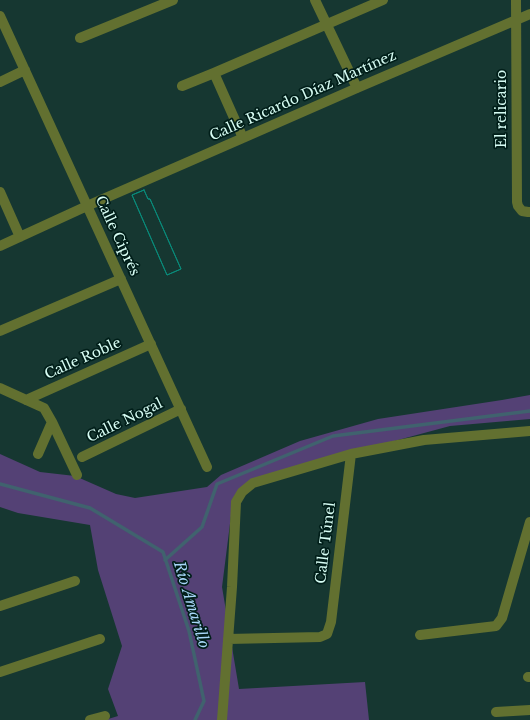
<!DOCTYPE html>
<html>
<head>
<meta charset="utf-8">
<style>
  body { margin:0 }
  canvas { display:block; background:#163731 }
</style>
</head>
<body>
<canvas width="530" height="720"></canvas>
<script>
const ctx = document.querySelector('canvas').getContext('2d');
ctx.lineJoin = 'round';
function paint(path, color) { ctx.fillStyle = color; ctx.fill(path, 'evenodd'); }
const poly = rows => new Path2D(rows.map(r => 'M' + r).join(''));
function stroke(path, color, width, dash) { ctx.strokeStyle = color; ctx.lineWidth = width; ctx.lineCap = dash ? 'butt' : 'round'; ctx.setLineDash(dash || []); ctx.stroke(path); }
function label(font, color, halo, rows, align = 'center') {
  ctx.font = font + ' "Libre Baskerville",serif'; ctx.lineWidth = 3.5; ctx.setLineDash([]); ctx.textBaseline = 'middle'; ctx.strokeStyle = halo; ctx.fillStyle = color; for (const [text, x, y, turn = 0] of rows) {
    ctx.save(); ctx.translate(x, y); ctx.rotate((+turn || 0) * Math.PI / 180); ctx.textAlign = isNaN(turn) ? turn : align; if (halo) ctx.strokeText(text, 0, 0); ctx.fillText(text, 0, 0); ctx.restore();
  }
}
paint(poly([
  [530,395,530,419,450,426,298,467,260,477,233,500,222,587,239,689,365,682,369,720,105,720,118,716,108,689,122,646,98,570,90,525,18,513,0,507,0,454,40,472,75,476,116,494,135,498,207,487,221,475,300,441,378,419,502,400]
]), '#544175');
stroke(poly([
  [0,484,90,508,163,552,189,631,204,701,195,720],
  [165,560,202,527,217,484,333,436,530,411]
]), '#40626e', 3.5);
const building = poly([
  [144,190,148,199,150,199,181,269,167,275,132,195,144,190],
  [144,190,148,199,150,199,181,269,167,275,132,195,144,190]
]);
paint(building, '#036559');
stroke(building, '#098b7a', 1);
stroke(poly([
  [315,0,357,88],
  [516,0,517,202,518,206,522,211,528,212,530,212],
  [0,16,207,467],
  [80,38,173,0],
  [214,73,243,138],
  [0,82,25,70],
  [182,86,214,73,383,0],
  [0,192,20,237],
  [0,246,87,206,243,138,357,88,530,14],
  [0,331,121,279],
  [0,388,44,408,52,422,77,475],
  [26,400,151,344],
  [38,454,52,422],
  [82,457,181,409],
  [0,606,75,581],
  [420,635,496,626,502,618,530,522],
  [228,639,320,637,327,634,331,622,351,454],
  [0,672,100,639],
  [528,677,530,677],
  [496,712,530,710],
  [90,720,105,716],
  [222,720,232,587,236,502,242,492,253,483,351,454,424,440,530,431]
]), '#627030', 10);
label('14px', '#d7fdf4', '#001e19', [
  ["Calle Ricardo Díaz Martínez",303,96,-24],
  ["El relicario",502,109,-90],
  ["Calle Ciprés",117,236,65],
  ["Calle Roble",83,359,-24],
  ["Calle Nogal",125,421,-26],
  ["Calle Túnel",326,543,-83]
]);
label('italic 15px', '#a7d6f8', '#001e19', [
  ["Río Amarillo",191,605,73]
]);
</script>
</body>
</html>
